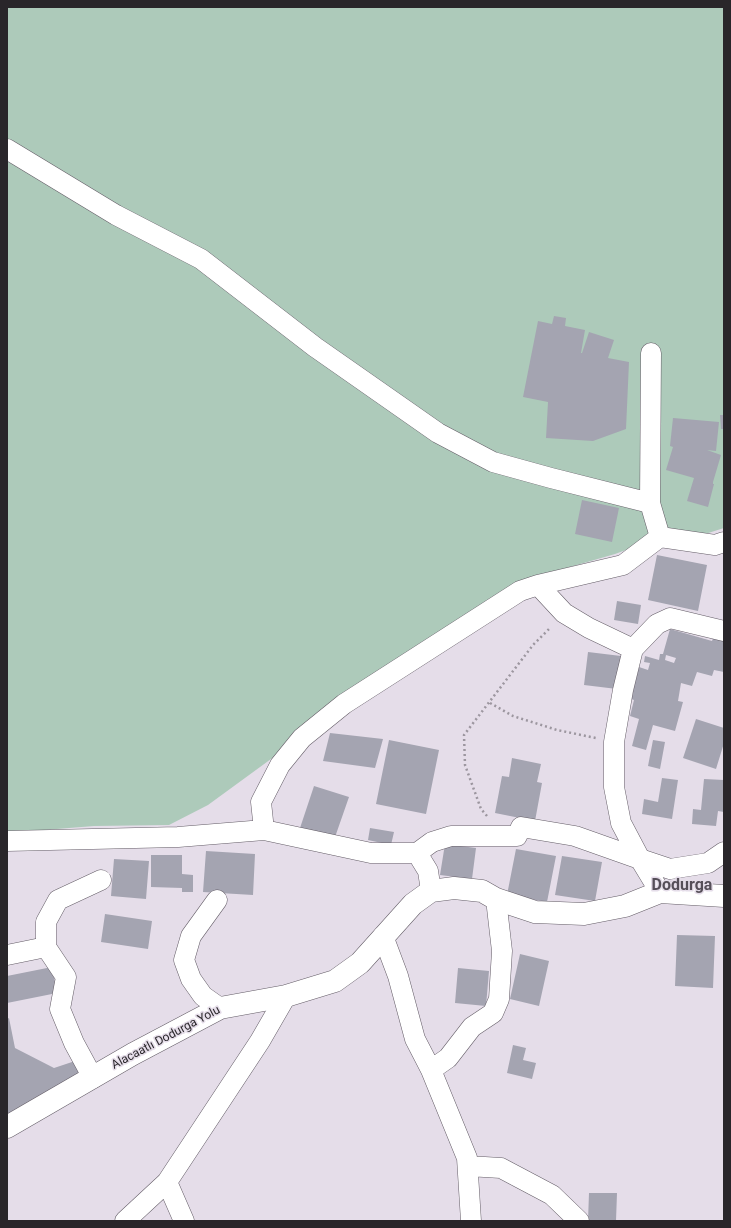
<!DOCTYPE html>
<html>
<head>
<meta charset="utf-8">
<style>
  body { margin:0 }
  #map { position:relative; width:731px; height:1228px; overflow:hidden; background:#e5dde9; font-family:Roboto,sans-serif }
  canvas { display:block }
  .frame { position:absolute; inset:0; border:8px solid #29262a; pointer-events:none }
</style>
</head>
<body>
<div id="map">
<canvas width="731" height="1228"></canvas>
<div class="frame"></div>
</div>
<script>
const ctx = document.querySelector('canvas').getContext('2d');
ctx.lineJoin = 'round';
function paint(path, color) { ctx.fillStyle = color; ctx.fill(path, 'evenodd'); }
const poly = rows => new Path2D(rows.map(r => 'M' + r).join(''));
function stroke(path, color, width, dash) { ctx.strokeStyle = color; ctx.lineWidth = width; ctx.lineCap = dash ? 'butt' : 'round'; ctx.setLineDash(dash || []); ctx.stroke(path); }
function label(font, color, halo, rows, align = 'center') {
  ctx.font = font + ' Roboto,sans-serif'; ctx.lineWidth = 3; ctx.setLineDash([]); ctx.textBaseline = 'middle'; ctx.strokeStyle = halo; ctx.fillStyle = color; for (const [text, x, y, turn = 0] of rows) {
    ctx.save(); ctx.translate(x, y); ctx.rotate((+turn || 0) * Math.PI / 180); ctx.textAlign = isNaN(turn) ? turn : align; if (halo) ctx.strokeText(text, 0, 0); ctx.fillText(text, 0, 0); ctx.restore();
  }
}
paint(poly([
  [7,7,724,7,724,528,705,534,678,531,615,554,563,569,497,594,208,805,169,825,94,826,7,833]
]), '#adcaba');
paint(poly([
  [554,316,566,318,565,326,585,330,581,353,582,353,589,332,614,340,608,358,629,362,626,429,593,441,546,438,548,402,523,397,538,321,552,324],
  [720,415,724,415,724,429,721,429],
  [673,418,719,422,716,451,707,450,721,455,713,482,713,484,714,484,708,507,687,501,694,478,666,470,673,447,670,446],
  [582,500,619,508,612,542,575,534],
  [657,555,707,565,698,611,648,600],
  [617,601,641,605,638,624,614,620],
  [670,629,712,641,713,638,724,640,724,672,714,670,712,676,697,672,692,686,681,683,678,701,683,702,675,731,653,725,646,750,632,746,639,719,630,716,634,700,631,699,639,667,648,670,650,663,644,662,645,656,659,660,660,654,663,654],
  [666,655,676,658,674,663,665,660],
  [588,652,621,656,617,689,584,685],
  [696,719,724,728,724,743,716,769,683,758],
  [330,733,383,739,375,768,323,761],
  [389,740,439,750,426,814,376,804],
  [653,740,665,742,660,769,648,766],
  [512,758,541,764,537,782,542,783,535,821,495,813,502,776,509,777],
  [662,778,678,780,672,819,642,814,644,799,658,802],
  [704,779,724,780,724,812,718,811,716,826,692,824,693,809,701,810],
  [314,786,349,797,334,840,300,828],
  [370,828,394,832,391,845,368,840],
  [445,844,476,848,472,879,440,875],
  [516,849,556,856,547,902,507,895],
  [206,851,255,854,253,895,203,892],
  [151,855,182,855,182,874,193,875,193,892,182,892,182,888,151,887],
  [562,856,602,862,595,901,555,895],
  [114,859,149,861,146,899,111,896],
  [105,914,152,921,148,949,101,942],
  [677,935,715,936,713,988,675,986],
  [520,954,549,961,539,1006,510,999],
  [52,967,57,993,7,1003,7,976],
  [458,968,489,971,486,1006,455,1003],
  [9,1018,15,1048,54,1068,75,1061,81,1078,7,1116,7,1019],
  [513,1045,526,1048,523,1060,536,1063,532,1079,507,1073],
  [589,1193,617,1193,616,1221,588,1221]
]), '#a4a4b1');
const street = poly([
  [7,149,116,215,201,259,315,347,438,433,493,462,551,478,650,503],
  [651,353,650,503,660,537],
  [538,585,564,613,589,628,633,649],
  [724,631,670,618,657,624,633,649,623,690,614,742,614,787,621,823,640,859,670,869,708,863,724,852],
  [264,830,261,802,280,765,302,738,344,704,520,591,538,585,623,565,660,537,715,545,724,542],
  [7,841,178,837,264,830,371,853,417,853,428,871,431,891],
  [417,853,432,842,451,836,517,836,521,827,575,836,640,859,660,892],
  [217,900,191,936,184,960,191,979,203,996,220,1008],
  [383,936,398,976,415,1039,431,1070,448,1058,472,1027,493,1013,499,999,502,951,496,899],
  [46,947,46,922,58,900,101,880],
  [7,955,46,947,66,977,60,1009,74,1043,93,1078],
  [431,1070,467,1158,471,1221],
  [468,1166,501,1168,552,1195,579,1221],
  [167,1182,184,1221],
  [125,1221,167,1182,260,1041,286,996]
]);
const secondary = poly([
  [7,1127,133,1054,220,1008,286,996,335,981,360,963,413,904,431,891,454,888,482,891,496,899,535,912,584,914,625,906,660,892,724,896]
]);
stroke(street, '#645d67', 21);
stroke(secondary, '#645d67', 23);
stroke(poly([
  [490,703,513,716,557,730,596,738],
  [487,816,481,809,465,765,464,735,533,645,551,627]
]), '#9c969f', 2.5, [2, 3]);
stroke(street, '#fff', 20);
stroke(secondary, '#fff', 22);
label('12px', '#29262a', '#e5dde9', [
  ["Alacaatlı Dodurga Yolu",166,1038,-28]
]);
label('bold 16px', '#564f59', '#e5dde9', [
  ["Dodurga",682,886]
]);
</script>
</body>
</html>
